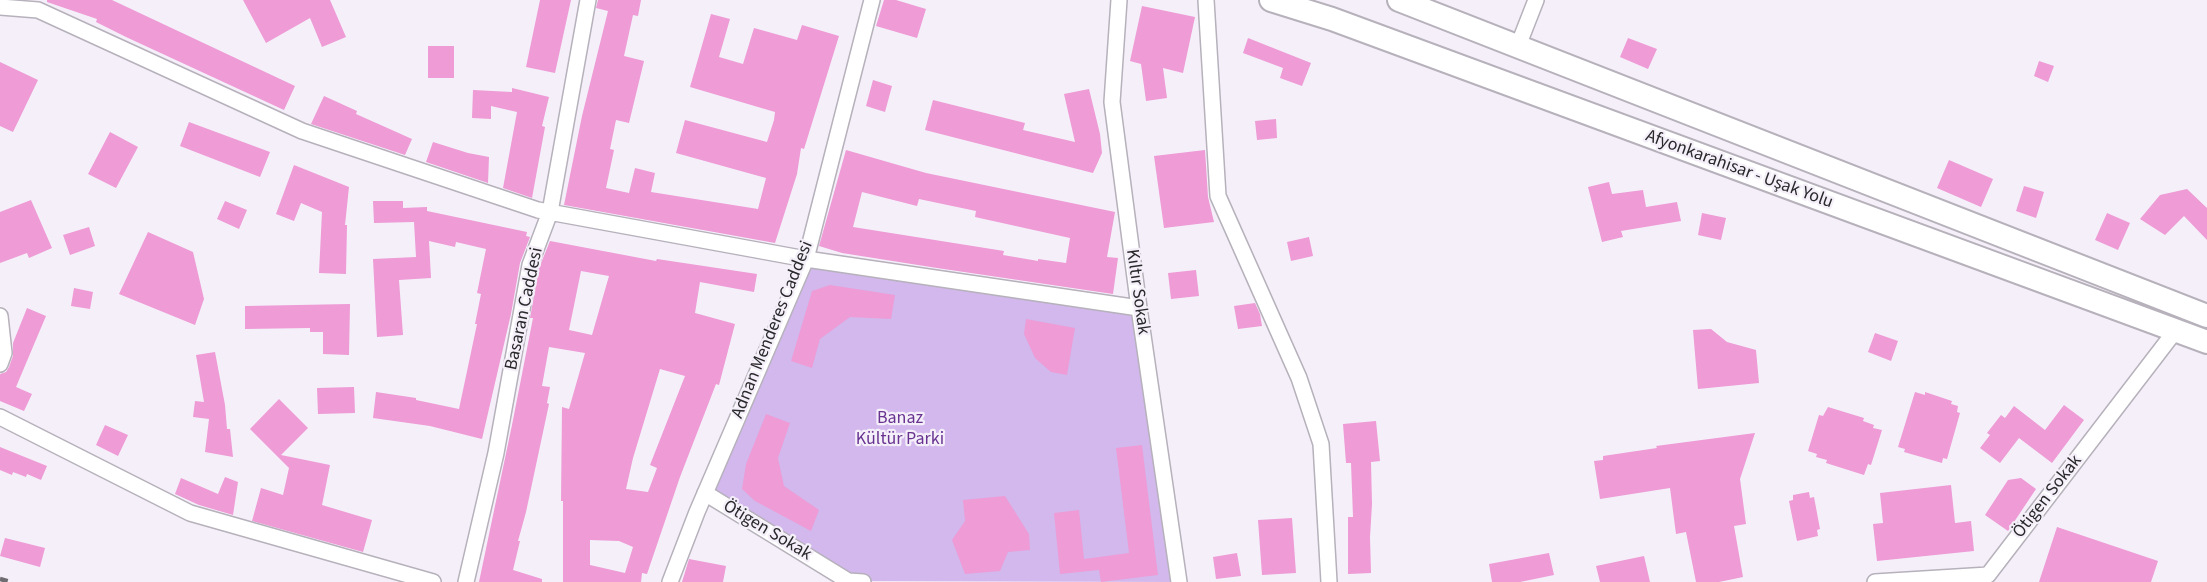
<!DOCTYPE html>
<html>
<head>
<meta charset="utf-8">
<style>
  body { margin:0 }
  canvas { display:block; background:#f4eff9 }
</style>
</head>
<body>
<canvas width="2207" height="582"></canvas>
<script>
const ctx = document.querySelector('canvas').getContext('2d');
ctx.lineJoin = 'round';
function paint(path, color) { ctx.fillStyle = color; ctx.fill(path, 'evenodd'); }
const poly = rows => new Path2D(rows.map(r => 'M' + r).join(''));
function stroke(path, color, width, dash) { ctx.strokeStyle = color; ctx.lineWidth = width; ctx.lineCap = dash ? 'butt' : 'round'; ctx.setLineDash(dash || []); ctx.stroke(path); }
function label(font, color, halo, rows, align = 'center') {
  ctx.font = font + ' "Source Sans 3",sans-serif'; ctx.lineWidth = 4.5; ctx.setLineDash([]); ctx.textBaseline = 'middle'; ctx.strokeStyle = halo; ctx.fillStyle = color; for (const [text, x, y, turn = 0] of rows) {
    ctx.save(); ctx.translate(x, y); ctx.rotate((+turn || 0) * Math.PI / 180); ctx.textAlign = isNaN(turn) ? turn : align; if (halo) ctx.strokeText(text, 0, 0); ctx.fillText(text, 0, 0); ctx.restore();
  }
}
paint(poly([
  [806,259,1140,312,1179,582,848,581,705,493]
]), '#d2b8ed');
paint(poly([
  [47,0,112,0,295,86,284,110,126,37,96,22,97,19,47,2],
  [243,0,330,0,346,37,322,47,310,18,266,43],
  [540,0,571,0,555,73,526,67],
  [598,0,641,0,638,16,633,15,624,56,644,61,629,123,616,120,610,149,614,150,606,188,629,193,635,168,655,173,651,192,758,209,766,178,676,153,685,120,767,142,774,120,775,112,690,87,711,14,730,19,719,57,743,64,754,28,797,40,802,25,839,36,804,149,801,148,797,174,775,243,564,205,582,116,608,11,596,8],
  [884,0,896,0,926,9,917,38,876,26],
  [1142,6,1195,17,1183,73,1163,68,1167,98,1146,101,1141,64,1130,61],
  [1248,38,1311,63,1302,86,1280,78,1283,68,1243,53],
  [1628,38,1657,49,1648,69,1620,57],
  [428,46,454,46,454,78,428,78],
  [2039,61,2054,66,2048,82,2034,76],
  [0,62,38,80,13,132,0,126],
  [873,80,892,86,885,112,866,106],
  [512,88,549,97,542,126,545,127,532,198,503,188,517,112,491,106,491,119,472,118,473,90,512,92],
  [1089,89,1100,134,1102,153,1093,173,925,130,933,100,1025,123,1023,130,1075,142,1064,94],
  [324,96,357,111,356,114,412,139,405,155,311,124],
  [1276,119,1277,138,1257,140,1255,121],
  [189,122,270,152,260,177,180,146],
  [110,132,138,147,116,188,88,174],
  [433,142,468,153,489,157,488,183,426,162],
  [846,150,926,173,1115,212,1107,257,1118,258,1113,294,937,268,842,253,819,246],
  [862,192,917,206,919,199,976,211,975,217,1070,238,1066,263,1038,259,1038,261,1003,255,1004,251,853,227],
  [1205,150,1208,197,1214,222,1164,228,1154,156],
  [1949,160,1993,179,1981,207,1937,188],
  [294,165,349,187,345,225,347,225,346,274,319,273,322,212,301,203,294,221,276,214],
  [1609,182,1612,194,1643,190,1646,207,1677,202,1681,221,1621,231,1623,237,1602,242,1588,187],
  [2024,186,2044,192,2036,218,2016,211],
  [2187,189,2207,208,2207,240,2184,216,2165,235,2140,219,2160,195],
  [31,200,52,248,29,258,27,253,0,263,0,212],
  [225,201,247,210,239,229,217,219],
  [373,201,403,201,403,208,427,207,427,211,527,232,526,236,530,237,520,263,511,314,482,439,430,426,373,418,376,392,416,398,416,400,459,409,477,324,475,324,481,294,477,293,486,249,456,242,455,247,429,241,431,278,399,280,403,335,377,337,373,259,416,257,414,222,374,223],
  [1702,213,1726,218,1721,240,1698,235],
  [2107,213,2130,223,2118,250,2095,240],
  [89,227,95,246,70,255,63,235],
  [148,232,193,252,204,299,195,325,119,294],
  [1309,237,1313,256,1291,261,1287,242],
  [550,241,656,261,657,259,757,274,754,292,700,282,695,313,735,324,719,385,716,384,680,477,647,574,642,573,641,582,563,582,563,501,561,501,562,407,569,409,585,353,549,347,542,386,550,387,547,403,549,404,526,512,518,541,520,541,513,570,542,579,542,582,479,582,512,425,533,318,530,318,539,268],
  [581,271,609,276,592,335,569,330],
  [660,369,685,376,650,465,657,468,648,492,626,489,633,458],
  [590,540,619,541,633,547,625,573,590,565],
  [1196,270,1199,296,1171,299,1168,273],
  [830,285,895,295,891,319,850,317,820,339,812,368,791,361,812,291],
  [74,288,93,292,90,309,71,306],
  [1255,303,1260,314,1262,326,1238,329,1234,306],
  [350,304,349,355,323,354,323,332,310,332,310,328,245,329,245,306],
  [27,308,46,316,16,387,32,394,24,411,0,401,0,374,6,372,9,367,13,356,13,343],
  [1026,319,1075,328,1067,375,1051,372,1035,358,1024,334],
  [1711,329,1727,342,1756,350,1759,383,1698,389,1693,330],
  [1875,333,1898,341,1891,361,1868,352],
  [215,352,225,405,227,429,230,429,233,457,205,452,209,419,193,417,195,401,204,402,196,355],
  [354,387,355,413,318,414,317,388],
  [1915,392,1925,395,1925,392,1952,401,1951,404,1958,406,1957,412,1960,413,1947,459,1943,458,1942,463,1904,452,1905,449,1898,447],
  [279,399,308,428,281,455,330,465,322,505,372,520,363,552,252,521,261,488,283,495,289,468,250,429],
  [2064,405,2084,420,2052,463,2019,438,2000,463,1980,448,1990,435,1987,433,2001,415,2005,418,2014,406,2045,430],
  [1828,407,1864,418,1863,421,1874,425,1873,428,1882,430,1871,465,1868,464,1864,475,1826,463,1827,460,1816,457,1817,454,1808,451,1819,415,1823,416],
  [766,414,790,423,778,458,784,486,819,510,811,531,755,501,742,489,746,464],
  [1376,421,1380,461,1371,462,1372,504,1370,537,1371,573,1348,574,1348,517,1353,517,1351,463,1346,463,1343,424],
  [105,425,128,435,118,456,96,445],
  [1755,433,1740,479,1746,524,1734,526,1743,577,1719,582,1696,582,1686,532,1676,534,1670,488,1600,499,1594,461,1603,460,1603,456,1657,448,1656,446],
  [1142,445,1158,575,1101,582,1099,570,1060,574,1054,513,1079,510,1084,559,1129,553,1116,448],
  [0,447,47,466,41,480,27,474,26,477,13,472,12,475,0,470],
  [225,477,238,482,233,515,199,505,175,494,181,478,218,494],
  [2021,478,2036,489,2008,531,1985,515,2008,480],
  [1951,485,1955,523,1971,521,1974,551,1877,561,1873,524,1883,523,1880,493],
  [1809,492,1810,498,1814,497,1820,529,1817,530,1818,536,1797,541,1789,501,1793,500,1793,495],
  [1005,496,1029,534,1030,550,1008,552,1000,571,965,574,952,540,965,521,963,500],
  [1292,518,1296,573,1262,575,1258,520],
  [2057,527,2158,561,2151,582,2039,582],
  [5,538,45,548,40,567,0,556],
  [1237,553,1241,576,1216,579,1213,557],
  [1549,553,1554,575,1520,582,1492,582,1489,564],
  [1644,556,1650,582,1600,582,1596,566],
  [689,559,726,566,723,582,682,582]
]), '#ee9bd6');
const minor = poly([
  [1119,0,1112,102,1139,308,1179,582],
  [1206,0,1218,196,1299,378,1321,444,1329,582],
  [0,7,38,10,302,131,538,210,806,259,1139,308],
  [1518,46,1536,0],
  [0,316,4,353,0,364],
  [0,417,190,513,433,582],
  [705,493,848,581,863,582],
  [466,582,496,453,530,265,550,212,588,0],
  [670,582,697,512,806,259,872,0],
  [1875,582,1988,575,2176,330]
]);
const highway = poly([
  [1271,0,1332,19,2207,342],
  [1399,0,2207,316]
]);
stroke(minor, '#b6b1bb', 18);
stroke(highway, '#b6b1bb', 26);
stroke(minor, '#fff', 15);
stroke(highway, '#fff', 22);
stroke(poly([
  [0,579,11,582]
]), '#6e6c71', 4.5, [8, 8]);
label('18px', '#29282b', '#f4eff9', [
  ["Afyonkarahisar - Uşak Yolu",1739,170,20],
  ["Kıltır Sokak",1137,292,82],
  ["Basaran Caddesi",525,309,-78],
  ["Adnan Menderes Caddesi",773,330,-68],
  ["Ötigen Sokak",2048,497,-52],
  ["Ötigen Sokak",767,531,31]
]);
label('18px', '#683291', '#f4eff9', [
  ["Banaz",900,419],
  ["Kültür Parki",900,440]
]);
</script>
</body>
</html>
